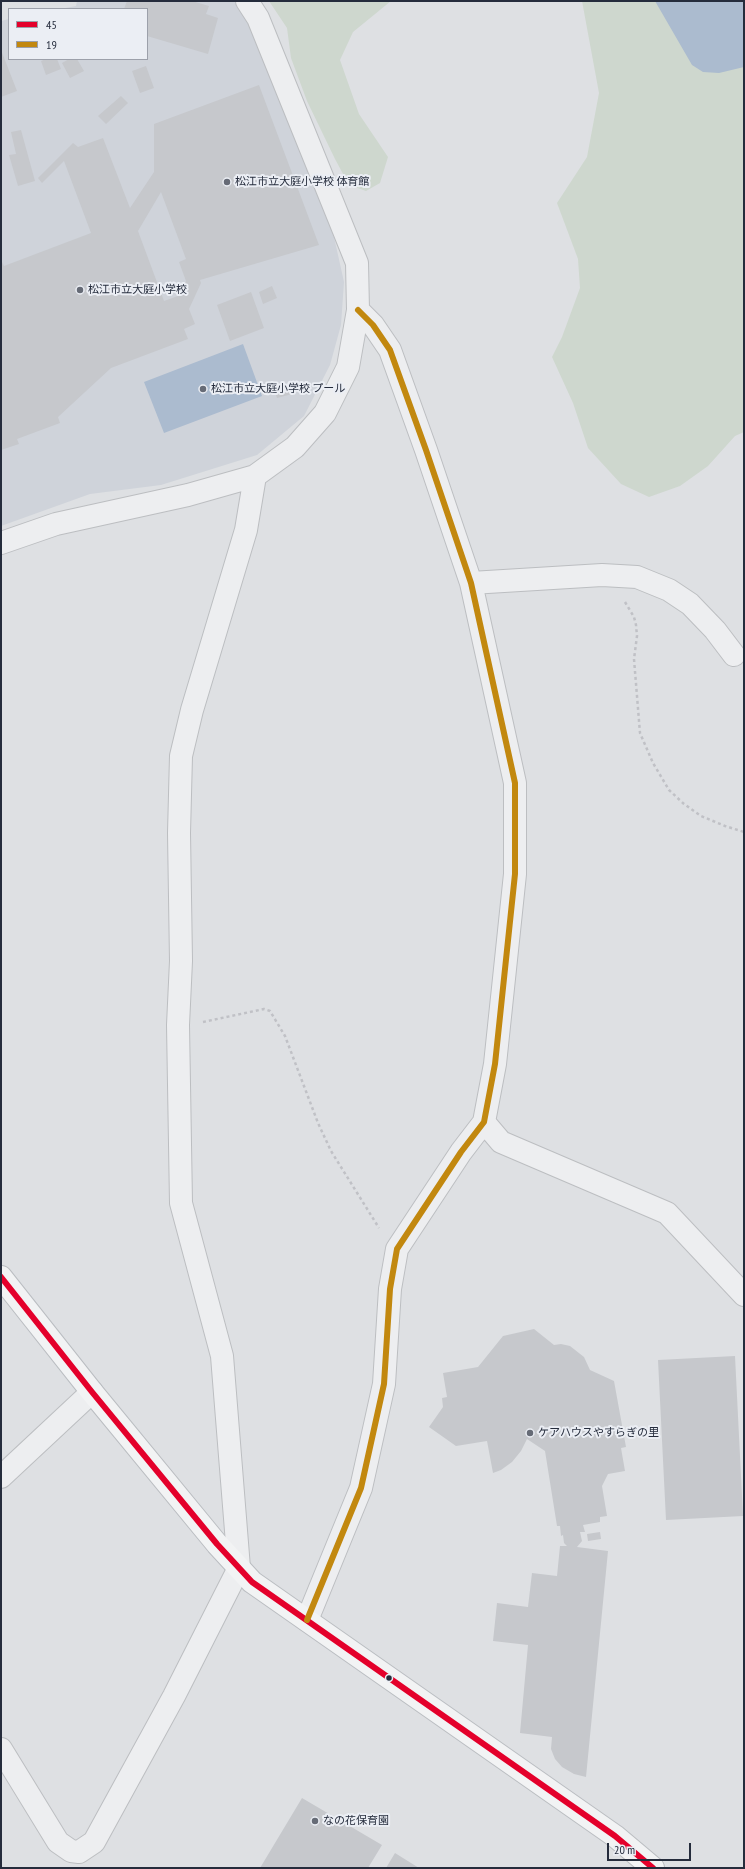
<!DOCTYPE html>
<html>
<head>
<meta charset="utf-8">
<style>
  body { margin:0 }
  #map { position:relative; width:745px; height:1869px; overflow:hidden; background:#dee0e3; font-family:"PT Sans Narrow",sans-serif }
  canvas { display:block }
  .frame { position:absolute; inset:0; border:2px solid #252c3c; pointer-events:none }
  .legend { position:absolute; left:8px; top:8px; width:140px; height:52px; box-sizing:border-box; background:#ebeef4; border:1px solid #9ca0aa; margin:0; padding:5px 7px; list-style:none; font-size:12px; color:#252c3c }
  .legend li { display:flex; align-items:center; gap:8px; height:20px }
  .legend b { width:20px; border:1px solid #9ca0aa }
  .scale { position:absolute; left:607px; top:1843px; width:84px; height:18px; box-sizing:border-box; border:2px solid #252c3c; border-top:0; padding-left:5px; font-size:12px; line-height:14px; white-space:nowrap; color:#252c3c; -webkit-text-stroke:3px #ebeef4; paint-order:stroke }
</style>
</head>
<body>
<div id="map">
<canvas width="745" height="1869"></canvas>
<div class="frame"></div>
<ul class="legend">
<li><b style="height:5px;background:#e4002b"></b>45</li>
<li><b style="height:5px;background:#c2880f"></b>19</li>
</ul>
<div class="scale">20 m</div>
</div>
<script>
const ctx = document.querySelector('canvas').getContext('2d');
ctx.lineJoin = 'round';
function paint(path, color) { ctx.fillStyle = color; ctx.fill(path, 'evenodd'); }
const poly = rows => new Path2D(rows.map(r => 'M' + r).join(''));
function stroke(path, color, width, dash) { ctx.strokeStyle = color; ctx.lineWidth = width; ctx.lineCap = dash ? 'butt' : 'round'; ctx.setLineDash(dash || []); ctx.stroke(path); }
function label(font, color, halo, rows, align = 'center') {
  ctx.font = font + ' "PT Sans Narrow","Noto Sans JP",sans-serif'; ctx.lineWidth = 4; ctx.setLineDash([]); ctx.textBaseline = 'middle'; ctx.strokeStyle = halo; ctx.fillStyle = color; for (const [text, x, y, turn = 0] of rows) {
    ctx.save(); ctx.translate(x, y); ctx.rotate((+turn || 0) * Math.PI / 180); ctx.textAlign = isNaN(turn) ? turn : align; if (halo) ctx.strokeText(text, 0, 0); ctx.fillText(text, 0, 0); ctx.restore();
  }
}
paint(poly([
  [77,1,240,1,267,52,334,237,344,282,341,325,330,365,304,416,257,455,161,485,90,494,1,526,1,21,9,19,9,59,147,59,147,9,60,9,76,6]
]), '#cfd3da');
paint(poly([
  [269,1,391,1,353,32,340,60,359,114,388,157,380,183,366,191,349,185,335,159,307,101,291,58,287,28],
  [582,1,744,1,744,432,735,436,708,466,680,486,649,497,621,484,588,448,573,403,552,357,562,337,580,288,578,259,557,203,587,157,599,93]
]), '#ced7ce');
paint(poly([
  [655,1,744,1,744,67,719,73,703,72,692,65],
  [243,344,262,396,164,433,144,382]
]), '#abbbcf');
paint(poly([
  [127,1,192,1,209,6,206,14,218,18,208,54,147,36,147,9,124,9],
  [1,50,17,91,1,97],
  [46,59,57,59,61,69,46,75,41,61],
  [69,59,77,59,84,71,70,78,62,63],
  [146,66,154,88,140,93,132,71],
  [259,85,319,245,200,280,201,283,189,309,195,324,184,329,188,339,111,368,58,417,60,423,17,439,19,444,1,450,1,260,4,266,91,233,64,161,42,183,38,178,73,143,78,147,103,138,130,208,154,172,154,124],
  [161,192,186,259,179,262,186,281,178,296,164,301,138,231],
  [121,96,128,103,106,124,98,116],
  [21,130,35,181,18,186,9,155,16,154,11,132],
  [272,286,277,298,263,304,259,292],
  [251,292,264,328,230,341,217,305],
  [290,387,292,394,277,398,275,392],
  [534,1329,554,1345,561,1344,570,1346,584,1357,590,1370,614,1381,626,1447,621,1448,625,1471,608,1474,602,1486,607,1516,600,1517,600,1522,583,1525,585,1532,580,1532,582,1541,577,1547,608,1551,586,1777,574,1774,562,1767,555,1759,551,1749,552,1737,520,1733,528,1645,493,1641,497,1603,528,1607,532,1573,557,1576,560,1546,567,1546,564,1543,563,1535,561,1536,560,1526,557,1526,545,1451,527,1439,521,1451,512,1462,501,1470,493,1473,487,1441,456,1446,429,1427,443,1407,442,1398,447,1397,443,1373,478,1367,503,1336],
  [735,1356,743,1516,666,1520,658,1360],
  [600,1532,601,1539,588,1541,587,1534],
  [302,1798,382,1845,368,1868,260,1868],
  [395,1853,419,1868,386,1868]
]), '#c6c8cc');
const minor = poly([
  [1,543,56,524,188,495,255,476,295,447,325,413,348,367,358,310,357,263,258,18,247,1],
  [471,583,602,575,637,577,669,590,690,604,715,630,734,655],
  [484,1122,501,1142,667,1213,744,1295],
  [1,1477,92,1392],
  [307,1620,361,1488,384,1384,390,1289,397,1249,461,1152,484,1122,495,1064,515,874,515,783,471,583,426,450,390,350,373,325,358,310],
  [1,1749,58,1842,71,1851,79,1852,94,1842,174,1696,239,1568,222,1356,181,1203,178,1025,181,961,179,833,181,756,192,710,246,530,255,476]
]);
const major = poly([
  [1,1277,92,1392,217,1544,252,1582,615,1836,653,1868]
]);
stroke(minor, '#bcbec1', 24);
stroke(major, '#babdc1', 24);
stroke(poly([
  [625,602,634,617,636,625,637,636,634,659,640,733,653,763,669,790,684,804,701,816,725,826,744,832],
  [203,1022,264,1009,270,1011,285,1036,318,1123,331,1151,379,1228]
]), '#c0c1c6', 2.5, [3, 3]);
stroke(minor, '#edeef0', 22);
stroke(major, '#f2f3f4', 22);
stroke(poly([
  [1,1277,92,1392,217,1544,252,1582,615,1836,653,1868]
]), '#e4002b', 6);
stroke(poly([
  [307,1620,361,1488,384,1384,390,1289,397,1249,461,1152,484,1122,495,1064,515,874,515,783,471,583,426,450,390,350,373,325,358,310]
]), '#c2880f', 6);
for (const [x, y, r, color] of [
  [227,182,4,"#666b76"],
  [80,290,4,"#666b76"],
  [203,389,4,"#666b76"],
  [530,1433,4,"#666b76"],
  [389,1678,3.5,"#252c3c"],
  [315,1821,4,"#666b76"]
]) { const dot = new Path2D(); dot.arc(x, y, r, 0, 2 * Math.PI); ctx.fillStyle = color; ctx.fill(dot); stroke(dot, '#ebeef4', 1.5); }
label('11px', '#252c3c', '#ebeef4', [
  ["松江市立大庭小学校 体育館",235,182],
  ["松江市立大庭小学校",88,290],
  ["松江市立大庭小学校 プール",211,389],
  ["ケアハウスやすらぎの里",538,1433],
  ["なの花保育園",323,1821]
], 'left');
</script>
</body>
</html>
